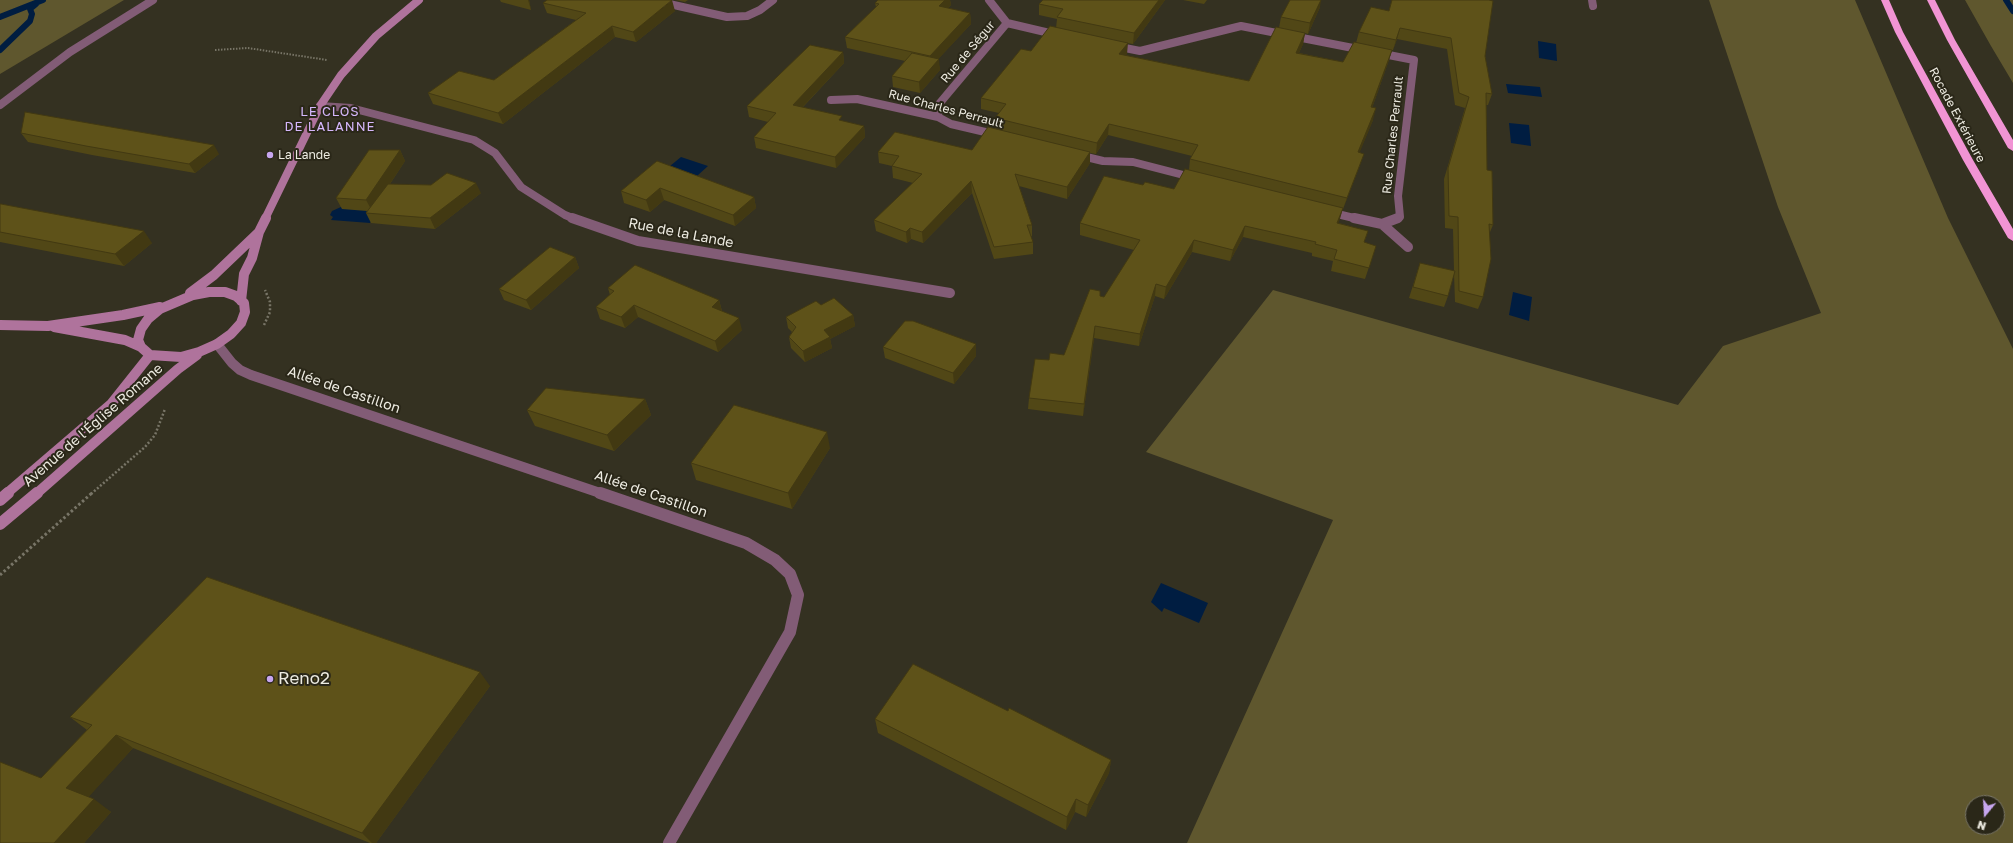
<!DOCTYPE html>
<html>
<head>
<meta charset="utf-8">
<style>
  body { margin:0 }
  #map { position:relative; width:2013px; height:843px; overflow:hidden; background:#343121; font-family:"Golos Text",sans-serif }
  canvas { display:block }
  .north { position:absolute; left:1965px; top:795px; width:40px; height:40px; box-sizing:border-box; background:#2a2718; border:1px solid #787568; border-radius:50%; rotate:198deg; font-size:11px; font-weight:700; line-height:16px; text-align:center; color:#edebe1 }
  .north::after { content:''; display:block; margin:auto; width:14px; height:18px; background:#c7a6ef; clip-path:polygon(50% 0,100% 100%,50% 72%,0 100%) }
</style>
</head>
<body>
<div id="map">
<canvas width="2013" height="843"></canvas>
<div class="north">N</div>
</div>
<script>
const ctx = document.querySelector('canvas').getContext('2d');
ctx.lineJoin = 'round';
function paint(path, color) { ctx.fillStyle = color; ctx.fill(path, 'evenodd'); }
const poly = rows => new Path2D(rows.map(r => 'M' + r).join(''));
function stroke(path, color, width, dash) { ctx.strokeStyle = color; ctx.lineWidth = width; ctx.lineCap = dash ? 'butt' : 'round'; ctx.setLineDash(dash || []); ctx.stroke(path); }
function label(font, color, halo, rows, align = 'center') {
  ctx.font = font + ' "Golos Text",sans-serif'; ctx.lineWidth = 4; ctx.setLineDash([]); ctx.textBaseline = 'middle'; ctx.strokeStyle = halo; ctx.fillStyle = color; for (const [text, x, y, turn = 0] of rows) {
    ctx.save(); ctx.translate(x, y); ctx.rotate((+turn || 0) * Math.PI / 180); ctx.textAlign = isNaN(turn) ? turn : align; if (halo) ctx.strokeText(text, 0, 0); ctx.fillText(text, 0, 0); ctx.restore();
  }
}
paint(poly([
  [0,0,124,0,0,74],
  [1709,0,1855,0,1948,218,2013,349,2013,843,1187,843,1333,520,1146,452,1273,290,1678,405,1723,346,1821,313,1778,207],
  [1973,803,1997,803,1997,827,1973,827],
  [1965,0,2013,0,2013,83,1991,46]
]), '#5f572e');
paint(poly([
  [1538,41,1556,44,1557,61,1539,58],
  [1506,84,1540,87,1542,97,1508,93],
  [1509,123,1529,125,1531,146,1511,143],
  [681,157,708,166,697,176,670,166],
  [341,207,380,209,370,223,331,220,333,217,330,215,332,211],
  [1513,292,1532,297,1529,321,1509,315],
  [1161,583,1208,603,1199,623,1164,608,1162,612,1151,602]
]), '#001d41');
stroke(poly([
  [2006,0,2013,11],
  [0,17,43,0],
  [0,50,30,21,32,14,30,9,36,4]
]), '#001d41', 6);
stroke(poly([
  [215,50,248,48,327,60]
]), '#787567', 2, [1.5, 1.5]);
stroke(poly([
  [264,325,270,312,270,302,265,290],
  [91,494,145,447,155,435,165,409]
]), '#787567', 2.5, [2, 2]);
stroke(poly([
  [0,575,92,493]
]), '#787567', 3, [2.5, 2.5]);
stroke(poly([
  [652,0,727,17,747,16,760,10,773,0],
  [989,0,1007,23,1058,35],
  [1592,0,1593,6],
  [1115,46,1140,51,1241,26,1414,60,1398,196,1400,217,1396,219],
  [831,100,857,99,938,117,951,124,998,135],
  [0,105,70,52,153,0],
  [320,106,351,108,474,140,495,153,521,187,565,215,575,219],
  [938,117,939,104,1007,23],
  [1078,155,1103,161,1133,162,1195,178],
  [1329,212,1358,219]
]), '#825c76', 8);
stroke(poly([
  [572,218,638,241,950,293],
  [1354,218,1382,224,1398,218],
  [1382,224,1408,247],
  [217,344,232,363,240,370,251,375,603,494]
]), '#825c76', 10);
stroke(poly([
  [600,493,746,543,775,560,790,574,798,595,790,632,669,843]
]), '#825c76', 12);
stroke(poly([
  [265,219,320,106,341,75,376,36,419,0]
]), '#af739c', 8);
stroke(poly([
  [209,292,225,292,236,296,244,303,245,312,241,323,231,334,217,344,199,352,181,357,150,355,141,347,138,340,141,329,148,319,160,309,193,295,209,292],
  [190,293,214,275,259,232],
  [241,301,244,274,252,258,259,232,266,218],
  [0,325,48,326,123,315,160,307],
  [54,327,125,340,141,347],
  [6,494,111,404,150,355],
  [36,494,178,369,197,355]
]), '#af739c', 10);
stroke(poly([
  [0,500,8,493],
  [0,524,37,493]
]), '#af739c', 12);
paint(poly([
  [1881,0,1889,0,1903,32,1973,160,2013,229,2013,241,2008,238,1963,160,1895,32,1881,0],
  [1927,0,1935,0,1955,40,2013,140,2013,151,2008,148,1947,40,1927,0]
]), '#f194d4');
paint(poly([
  [500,0,529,0,531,10,501,2],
  [676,0,688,0,685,2],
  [878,0,950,0,951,5,948,8,970,13,971,24,938,59,940,70,920,93,893,87,892,76,905,61,847,48,845,37,876,7,875,3],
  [1165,0,1133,44,1127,43,1127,54,1125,55,1249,81,1279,28,1281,17,1320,7,1308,34,1305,33,1303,44,1299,53,1343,62,1356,43,1359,32,1389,11,1392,0,1489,0,1485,56,1492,94,1488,105,1486,105,1487,170,1493,225,1490,232,1483,297,1478,309,1455,302,1454,274,1448,296,1444,307,1409,298,1420,263,1454,271,1453,229,1445,228,1444,179,1465,108,1455,105,1447,49,1397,39,1393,50,1392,50,1389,60,1372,108,1373,120,1359,153,1360,165,1343,209,1342,209,1338,223,1368,231,1364,243,1376,246,1365,279,1331,271,1333,261,1312,256,1312,253,1243,237,1230,261,1192,252,1164,299,1155,296,1139,346,1094,338,1083,416,1028,409,1029,398,1049,360,1064,355,1100,291,1100,297,1104,297,1134,250,1080,235,1080,223,1143,185,1174,189,1189,170,1190,159,1192,156,1108,135,1096,154,1090,153,1090,163,1067,199,1019,186,1032,225,1032,236,1031,236,1033,242,1033,254,994,259,972,193,923,243,911,239,907,243,876,231,874,220,913,183,893,178,892,166,879,163,878,152,972,150,995,129,995,118,999,113,981,109,981,98,1031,51,1056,28,1057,19,1039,15,1039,4],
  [1183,0,1207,0,1204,4],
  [543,3,675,11,636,42,615,37,503,124,433,104,428,93,494,80,576,20,547,13],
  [843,52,844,63,803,107,842,121,864,126,865,137,836,168,756,148,754,137,768,122,749,117,747,106],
  [21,133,219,154,195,173,92,155,28,142],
  [400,150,405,161,390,184,481,193,435,229,371,223,366,213,367,211,342,209,336,198],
  [657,161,754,197,756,208,735,226,664,200,650,212,624,203,621,191],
  [0,204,152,243,124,266,0,242],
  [575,257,579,268,531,310,504,300,499,289],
  [608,288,719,300,722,311,742,330,718,352,638,317,625,328,600,319,596,307,610,295],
  [821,305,853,315,855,326,830,339,832,348,805,362,791,348,789,337,792,332,788,328,786,317],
  [976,344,976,356,954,384,885,358,883,347],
  [645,399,651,415,614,451,535,426,527,410],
  [830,448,792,509,696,480,691,463],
  [490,686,376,843,370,843,133,748,88,797,111,812,84,843,0,843,41,778,87,730,70,717],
  [1008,711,1111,760,1109,773,1086,817,1075,812,1066,830,878,733,875,719]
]), '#514716');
paint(poly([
  [528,0,529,0,531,10],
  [672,0,675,11,636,42,633,32],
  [945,0,950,0,951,5,940,17,939,6],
  [1159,0,1165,0,1133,44,1134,33],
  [1321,0,1320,7,1308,34,1310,23],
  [970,13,971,24,931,67,930,56],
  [612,26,615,37,503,124,498,113],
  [1400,28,1397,39,1393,50,1396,40],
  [1305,33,1303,44,1294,64,1296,53],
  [1128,43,1127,54,1118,65,1119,54],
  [1392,50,1389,60,1368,119,1371,107],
  [843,52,844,63,794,116,793,105],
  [939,59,940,70,920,93,919,82],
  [1376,108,1373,120,1355,164,1358,152],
  [1109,124,1108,135,1096,154,1097,143],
  [864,126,865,137,836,168,835,157],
  [214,145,219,154,195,173,189,164],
  [400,150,405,161,372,211,366,200],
  [1090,152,1090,163,1067,199,1067,187],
  [1364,154,1360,165,1343,209,1347,198],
  [971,181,972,193,923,243,922,232],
  [476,183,481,193,435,229,430,218],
  [660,188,664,200,650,212,646,200],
  [754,197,756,208,735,226,733,215],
  [1343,208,1340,219,1334,235,1337,223],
  [1245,226,1243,237,1230,261,1233,250],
  [910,228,911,239,907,243,906,232],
  [144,231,152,243,124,266,115,254],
  [1194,240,1192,252,1164,299,1166,287],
  [575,257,579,268,531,310,526,300],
  [1156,284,1155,296,1139,346,1140,334],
  [719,300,722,312,712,307],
  [634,305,638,317,625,328,621,317],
  [853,315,855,326,830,339,832,348,805,362,803,351,824,330],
  [739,318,742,330,718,352,715,341],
  [1095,326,1094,338,1083,416,1084,404],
  [976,344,976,356,954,384,953,373],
  [645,399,651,415,614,451,607,435],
  [827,432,830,448,792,509,788,493],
  [480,672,490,686,376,843,372,843,362,833],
  [116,735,133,748,85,801,66,788],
  [1111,760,1109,773,1086,817,1088,805],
  [94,799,111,812,84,843,54,843],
  [1076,799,1075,812,1066,830,1067,817]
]), '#423912');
const building = poly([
  [547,0,672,0,633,32,612,26,498,113,428,93,459,71,494,80,586,13,543,3,547,0],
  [878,0,945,0,939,6,970,13,930,56,845,37,879,4,875,3,878,0],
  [1043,0,1159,0,1134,33,1057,17,1063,9,1039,4,1043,0],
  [1290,0,1321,0,1310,23,1281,17,1290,0],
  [1392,0,1489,0,1493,1,1485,56,1492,94,1486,93,1487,170,1492,171,1493,225,1489,224,1491,259,1483,297,1459,291,1458,217,1449,216,1448,168,1469,97,1459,93,1451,38,1400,28,1396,40,1359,32,1371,7,1389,11,1392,0],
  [1050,26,1128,43,1119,54,1249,81,1276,27,1305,33,1296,53,1343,62,1354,42,1392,50,1371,107,1376,108,1358,152,1364,154,1347,198,1190,159,1198,145,1109,124,1097,143,995,118,1006,104,981,98,1021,49,1031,51,1050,26],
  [810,45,843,52,793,105,842,116,839,120,864,126,835,157,754,137,776,113,747,106,810,45],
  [912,53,939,59,919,82,892,76,912,53],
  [25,112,214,145,189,164,86,146,21,133,25,112],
  [988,127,1090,152,1067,187,1015,174,1032,225,1027,225,1033,242,994,247,971,181,922,232,910,228,906,232,874,220,922,174,892,166,899,156,878,152,895,132,972,150,988,127],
  [369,150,400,150,366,200,336,198,369,150],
  [657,161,754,197,733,215,660,188,646,200,621,191,657,161],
  [1185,169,1343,208,1337,223,1368,231,1364,242,1376,246,1369,268,1334,259,1337,250,1315,244,1316,242,1245,226,1233,250,1194,240,1166,287,1156,284,1140,334,1095,326,1084,404,1029,398,1035,359,1049,360,1050,353,1064,355,1090,289,1100,291,1100,296,1104,297,1140,240,1080,223,1104,176,1143,185,1145,182,1174,189,1185,169],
  [447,173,476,183,430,218,366,213,388,184,431,185,447,173],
  [0,204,1,204,144,231,115,254,0,232,0,204],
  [550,247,575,257,526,300,499,289,550,247],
  [1420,263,1455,271,1448,296,1413,287,1420,263],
  [635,265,719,300,712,307,739,318,715,341,634,305,621,317,596,307,614,291,608,288,635,265],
  [834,298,853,315,824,330,830,337,803,351,789,337,796,327,786,317,816,301,821,305,834,298],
  [905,321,913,321,976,344,953,373,883,347,905,321],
  [546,388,645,399,607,435,527,410,546,388],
  [734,405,827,432,788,493,691,463,734,405],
  [207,577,480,672,362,833,116,735,66,788,94,799,54,843,0,843,0,762,41,778,92,725,70,717,207,577],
  [913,664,1008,711,1009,708,1111,760,1088,805,1076,799,1067,817,875,719,913,664]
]);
paint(building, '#5e5219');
stroke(building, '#423912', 1);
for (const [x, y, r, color] of [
  [270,155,4,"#c7a6ef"],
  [270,679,4,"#c7a6ef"]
]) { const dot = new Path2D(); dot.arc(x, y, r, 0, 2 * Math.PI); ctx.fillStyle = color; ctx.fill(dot); stroke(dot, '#2a2718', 1.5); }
label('12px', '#edebe1', '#2a2718', [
  ["Rue de Ségur",968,52,-50],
  ["Rue Charles Perrault",946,109,15],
  ["Rocade Extérieure",1957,115,62],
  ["Rue Charles Perrault",1393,135,-84]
]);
label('12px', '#edebe1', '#2a2718', [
  ["La Lande",278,155]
], 'left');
ctx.letterSpacing = '1px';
label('13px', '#d5b7fb', '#2a2718', [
  ["LE CLOS",330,112],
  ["DE LALANNE",330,127]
]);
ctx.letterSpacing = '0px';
label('14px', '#edebe1', '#2a2718', [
  ["Rue de la Lande",681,233,11],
  ["Allée de Castillon",344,390,19],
  ["Avenue de l'Église Romane",93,425,-41],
  ["Allée de Castillon",651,494,19]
]);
label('17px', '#edebe1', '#2a2718', [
  ["Reno2",278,679]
], 'left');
</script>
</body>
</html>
